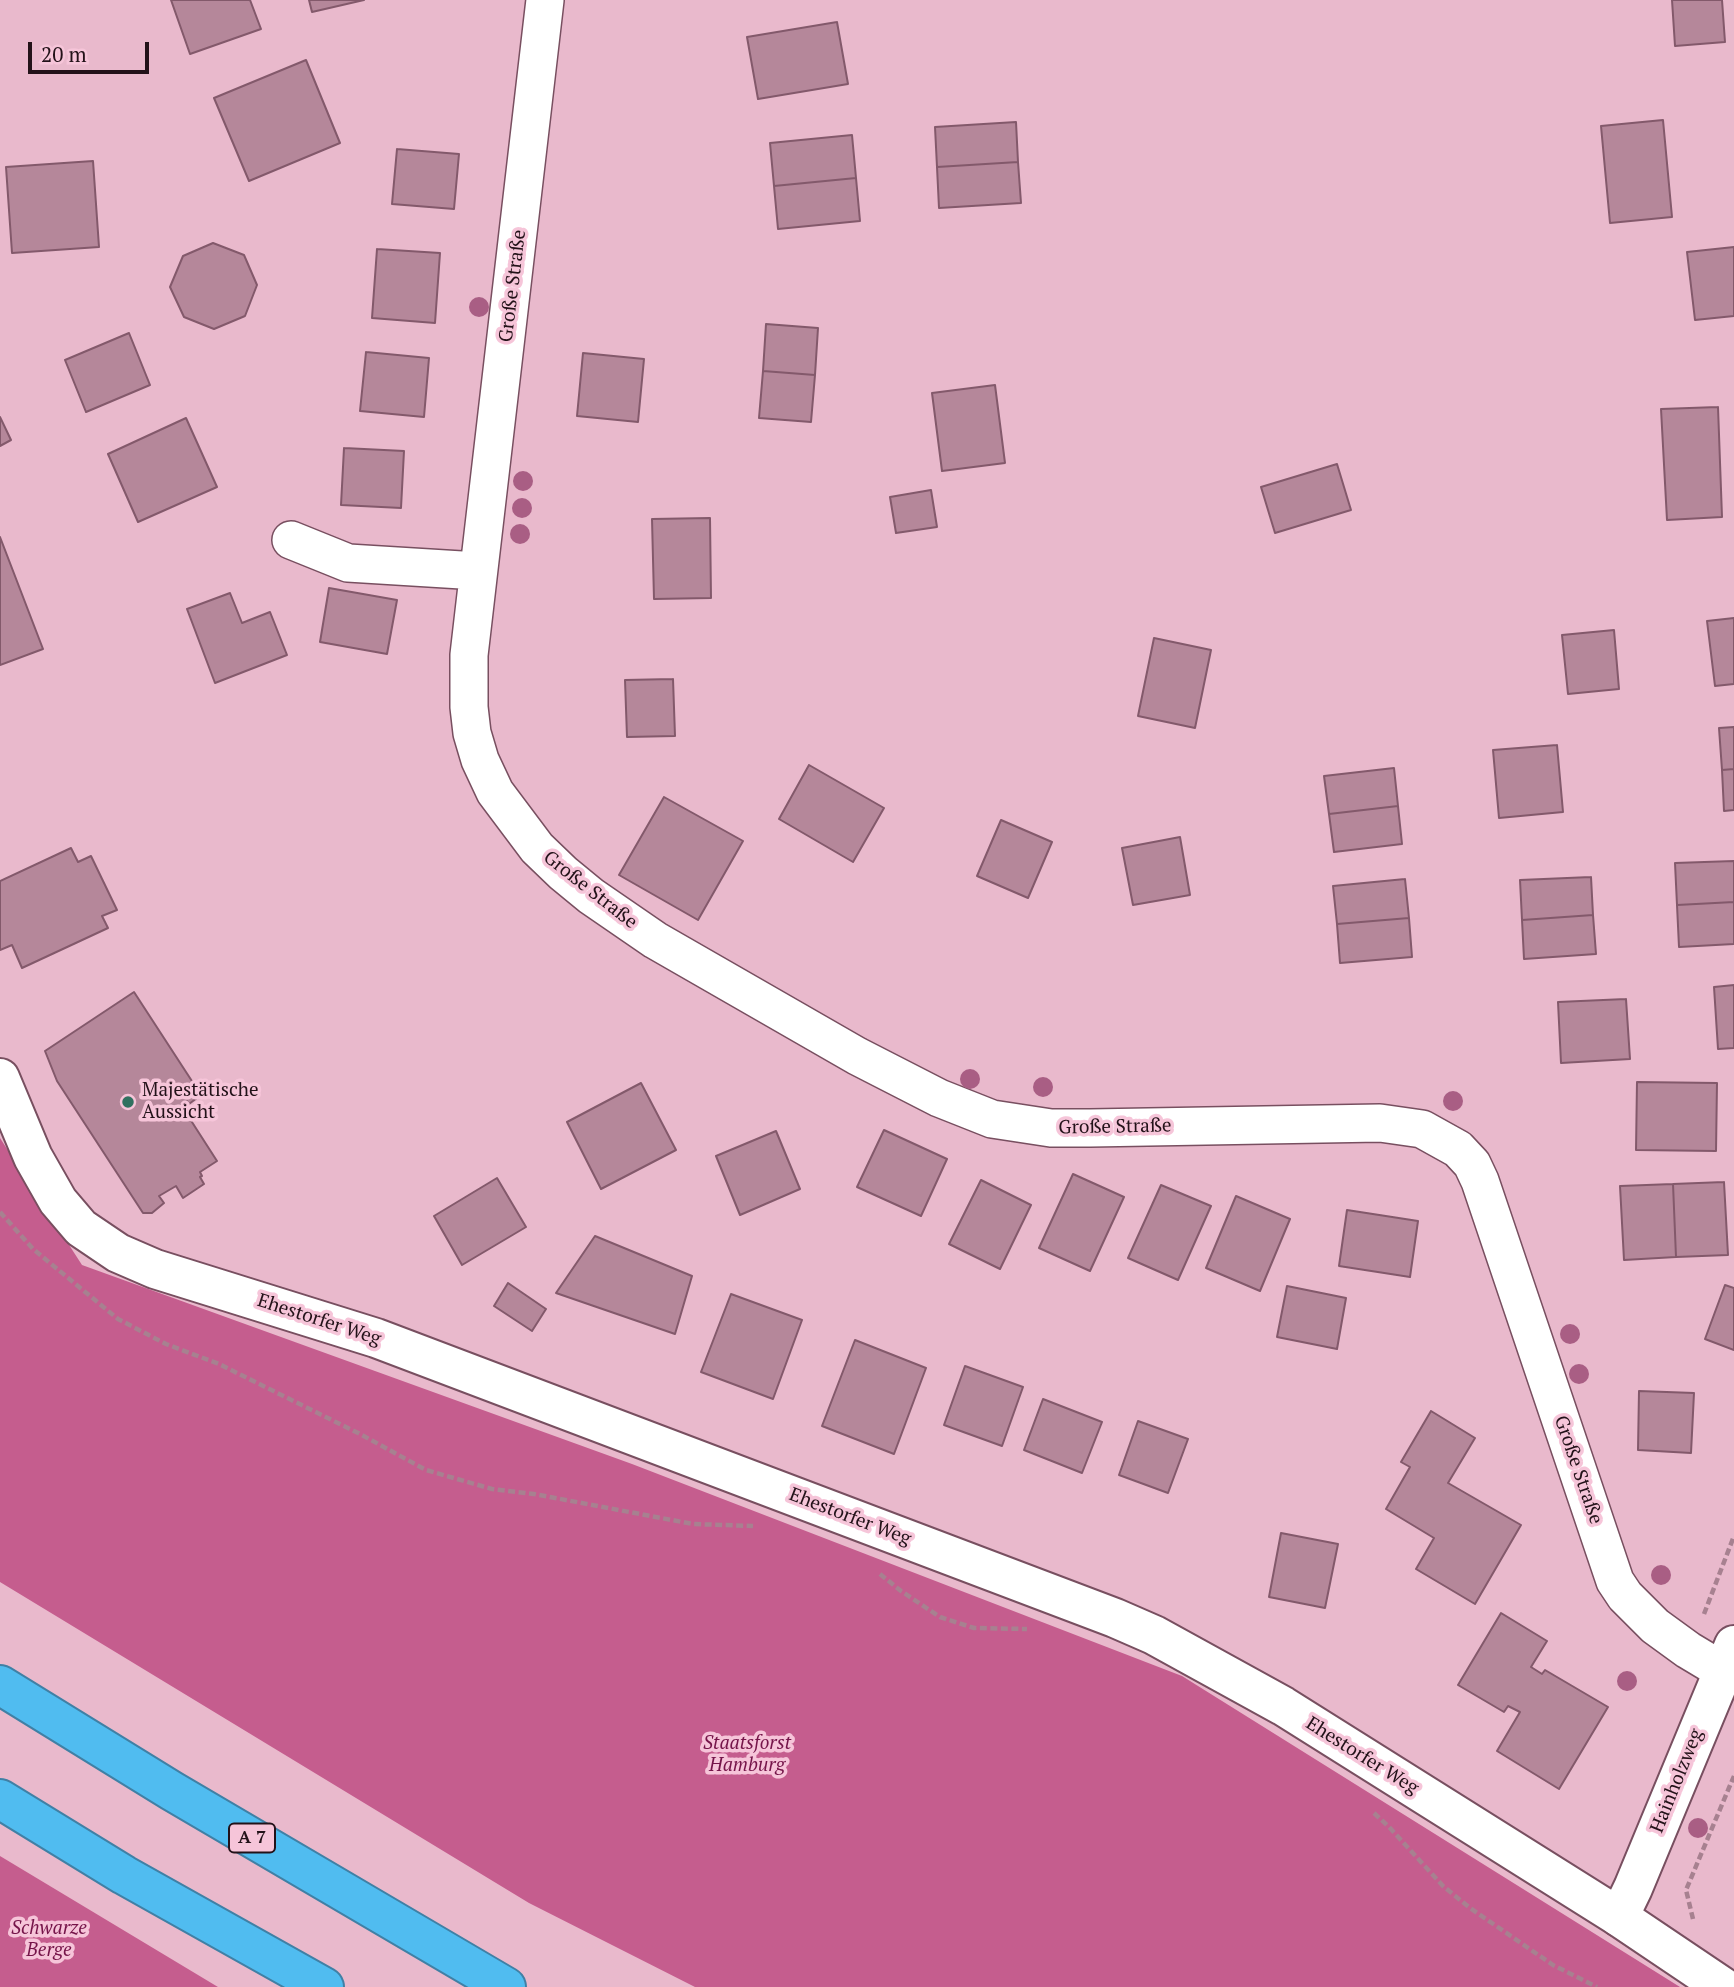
<!DOCTYPE html>
<html>
<head>
<meta charset="utf-8">
<style>
  body { margin:0 }
  #map { position:relative; width:1734px; height:1987px; overflow:hidden; background:#e9b9cc; font-family:"PT Serif",serif }
  canvas { display:block }
  .scale { position:absolute; left:28px; top:42px; width:121px; height:32px; box-sizing:border-box; border:4px solid #231219; border-top:0; padding-left:9px; font-size:21px; line-height:24px; white-space:nowrap; color:#231219; -webkit-text-stroke:5px #f6c5d9; paint-order:stroke }
</style>
</head>
<body>
<div id="map">
<canvas width="1734" height="1987"></canvas>
<div class="scale">20 m</div>
</div>
<script>
const ctx = document.querySelector('canvas').getContext('2d');
ctx.lineJoin = 'round';
function paint(path, color) { ctx.fillStyle = color; ctx.fill(path, 'evenodd'); }
const poly = rows => new Path2D(rows.map(r => 'M' + r).join(''));
function stroke(path, color, width, dash) { ctx.strokeStyle = color; ctx.lineWidth = width; ctx.lineCap = dash ? 'butt' : 'round'; ctx.setLineDash(dash || []); ctx.stroke(path); }
function label(font, color, halo, rows, align = 'center') {
  ctx.font = font + ' "PT Serif",serif'; ctx.lineWidth = 7; ctx.setLineDash([]); ctx.textBaseline = 'middle'; ctx.strokeStyle = halo; ctx.fillStyle = color; for (const [text, x, y, turn = 0] of rows) {
    ctx.save(); ctx.translate(x, y); ctx.rotate((+turn || 0) * Math.PI / 180); ctx.textAlign = isNaN(turn) ? turn : align; if (halo) ctx.strokeText(text, 0, 0); ctx.fillText(text, 0, 0); ctx.restore();
  }
}
paint(poly([
  [0,1138,82,1265,632,1464,1182,1676,1680,1987,695,1987,529,1903,0,1582],
  [0,1856,218,1987,0,1987]
]), '#c55d8e');
const building = poly([
  [171,0,250,0,261,29,190,54,171,0],
  [309,0,364,0,312,12,309,0],
  [1672,0,1722,0,1725,42,1675,46,1672,0],
  [837,22,848,84,758,99,747,37,837,22],
  [306,60,340,143,249,181,214,98,306,60],
  [1663,120,1672,217,1610,223,1601,126,1663,120],
  [1016,122,1018,162,937,167,935,127,1016,122],
  [852,135,856,178,774,186,770,143,852,135],
  [397,149,459,154,454,209,392,204,397,149],
  [93,161,99,247,12,253,6,167,93,161],
  [1018,162,1021,203,939,208,937,167,1018,162],
  [856,178,860,221,778,229,774,186,856,178],
  [213,243,244,255,257,285,245,316,214,329,184,317,170,287,183,256,213,243],
  [1734,247,1734,316,1695,320,1687,252,1734,247],
  [377,249,440,253,435,323,372,318,377,249],
  [766,324,818,328,815,375,763,371,766,324],
  [129,333,150,385,86,412,65,360,129,333],
  [366,352,429,358,424,417,360,411,366,352],
  [583,353,644,359,638,422,577,416,583,353],
  [763,371,815,375,811,422,759,418,763,371],
  [995,385,1005,463,942,471,932,393,995,385],
  [1718,407,1722,517,1667,520,1661,409,1718,407],
  [0,417,11,440,0,446,0,417],
  [186,418,217,487,138,522,108,454,186,418],
  [344,448,404,451,401,508,341,505,344,448],
  [1337,464,1351,510,1275,533,1261,487,1337,464],
  [931,490,937,527,896,533,890,497,931,490],
  [710,518,711,598,654,599,652,519,710,518],
  [0,537,43,649,0,665,0,537],
  [329,588,397,600,387,654,320,642,329,588],
  [230,593,242,623,270,612,287,655,215,683,187,609,230,593],
  [1734,618,1734,684,1715,686,1707,621,1734,618],
  [1614,630,1619,689,1568,694,1562,635,1614,630],
  [1154,638,1211,650,1195,728,1138,716,1154,638],
  [673,679,675,736,627,737,625,680,673,679],
  [1734,727,1734,769,1722,770,1719,728,1734,727],
  [1557,745,1563,812,1499,818,1493,750,1557,745],
  [809,765,884,808,853,862,779,819,809,765],
  [1394,768,1398,806,1329,814,1324,776,1394,768],
  [1734,769,1734,810,1724,811,1722,770,1734,769],
  [664,797,743,841,698,920,619,875,664,797],
  [1398,806,1402,844,1334,852,1329,814,1398,806],
  [1001,820,1052,842,1028,898,977,876,1001,820],
  [1180,837,1190,895,1133,905,1122,848,1180,837],
  [71,848,78,862,91,856,117,910,102,916,108,928,22,968,12,945,0,950,0,881,71,848],
  [1734,861,1734,902,1677,905,1675,863,1734,861],
  [1591,877,1593,915,1522,920,1520,880,1591,877],
  [1405,879,1409,918,1337,924,1333,886,1405,879],
  [1734,902,1734,944,1679,947,1677,905,1734,902],
  [1593,915,1596,954,1524,959,1522,920,1593,915],
  [1409,918,1412,957,1340,963,1337,924,1409,918],
  [1734,985,1734,1048,1718,1049,1714,987,1734,985],
  [134,992,201,1095,189,1104,187,1101,181,1105,217,1161,200,1172,202,1176,200,1177,204,1184,183,1198,176,1186,159,1196,164,1203,152,1213,143,1213,57,1081,45,1051,134,992],
  [1626,999,1630,1059,1561,1063,1558,1002,1626,999],
  [1637,1082,1717,1083,1716,1151,1636,1150,1637,1082],
  [641,1083,676,1150,601,1189,567,1122,641,1083],
  [884,1130,947,1159,921,1216,857,1187,884,1130],
  [776,1131,800,1189,740,1215,716,1156,776,1131],
  [1073,1174,1124,1197,1090,1271,1039,1248,1073,1174],
  [497,1178,526,1227,462,1265,434,1216,497,1178],
  [981,1180,1031,1205,1000,1269,949,1244,981,1180],
  [1724,1182,1728,1255,1676,1257,1673,1184,1724,1182],
  [1673,1184,1676,1257,1624,1260,1620,1186,1673,1184],
  [1161,1185,1211,1206,1178,1280,1128,1258,1161,1185],
  [1236,1196,1290,1219,1260,1291,1206,1268,1236,1196],
  [1347,1210,1418,1221,1410,1277,1339,1266,1347,1210],
  [595,1236,692,1276,675,1334,556,1293,595,1236],
  [508,1283,546,1309,532,1331,494,1306,508,1283],
  [1725,1285,1734,1288,1734,1350,1705,1339,1725,1285],
  [1287,1286,1346,1298,1337,1349,1277,1337,1287,1286],
  [731,1294,802,1320,773,1399,701,1372,731,1294],
  [855,1340,926,1368,894,1454,822,1426,855,1340],
  [965,1366,1023,1387,1002,1446,944,1425,965,1366],
  [1639,1391,1694,1393,1691,1453,1638,1450,1639,1391],
  [1043,1399,1102,1422,1082,1473,1024,1450,1043,1399],
  [1431,1411,1475,1438,1448,1483,1521,1525,1475,1604,1416,1569,1434,1538,1386,1509,1410,1467,1401,1462,1431,1411],
  [1138,1421,1188,1439,1168,1493,1119,1475,1138,1421],
  [1281,1533,1338,1544,1325,1608,1269,1597,1281,1533],
  [1501,1613,1547,1641,1531,1667,1542,1674,1545,1670,1608,1707,1559,1789,1497,1751,1520,1712,1508,1706,1504,1712,1458,1685,1501,1613]
]);
paint(building, '#b5879a');
stroke(building, '#83596b', 2);
const minor = poly([
  [545,0,469,655,469,707,472,733,480,760,495,792,537,848,563,873,591,896,655,940,857,1056,939,1098,992,1119,1051,1128,1090,1128,1380,1123,1422,1129,1458,1149,1472,1164,1480,1181,1615,1581,1625,1596,1655,1626,1688,1650,1723,1671],
  [291,540,348,563,478,571]
]);
const tertiary = poly([
  [1619,1917,1633,1888,1734,1645]
]);
const secondary = poly([
  [0,1078,33,1157,58,1201,81,1228,118,1253,155,1269,376,1338,1115,1618,1154,1635,1283,1706,1619,1917,1723,1987]
]);
const motorway = poly([
  [0,1685,172,1791,506,1987],
  [0,1799,124,1875,324,1987]
]);
stroke(minor, '#784f60', 40);
stroke(tertiary, '#784f60', 42);
stroke(secondary, '#784f60', 42);
stroke(motorway, '#4080a5', 42);
stroke(poly([
  [0,1212,33,1249,118,1319,166,1344,219,1364,360,1434,426,1470,492,1489,534,1494,693,1524,753,1526],
  [880,1574,901,1591,940,1617,974,1628,1027,1629],
  [1704,1614,1734,1536],
  [1374,1813,1389,1827,1443,1886,1470,1908,1553,1965,1597,1987],
  [1693,1919,1686,1890,1734,1776]
]), '#a78190', 4.5, [7, 3.5]);
stroke(minor, '#fff', 37);
stroke(tertiary, '#fff', 38);
stroke(secondary, '#fff', 38);
stroke(motorway, '#50bcf0', 38);
ctx.fillStyle = '#a95e84';
for (const [x, y] of [
  [479,307],
  [523,481],
  [522,508],
  [520,534],
  [970,1079],
  [1043,1087],
  [1453,1101],
  [1570,1334],
  [1579,1374],
  [1661,1575],
  [1627,1681],
  [1698,1828]
]) { ctx.beginPath(); ctx.arc(x, y, 10, 0, 2 * Math.PI); ctx.fill(); }
for (const [x, y, r, color] of [
  [128,1102,7,"#317160"]
]) { const dot = new Path2D(); dot.arc(x, y, r, 0, 2 * Math.PI); ctx.fillStyle = color; ctx.fill(dot); stroke(dot, '#f6c5d9', 2.5); }
for (const [x, y, w] of [
  [252,1838,46]
]) { const box = new Path2D(); box.roundRect(x - w / 2, y - 14.5, w, 29, 5); ctx.fillStyle = '#f6c5d9'; ctx.fill(box); stroke(box, '#231219', 2); }
label('bold 18px', '#231219', null, [
  ["A 7",252,1838]
]);
label('19px', '#231219', '#f6c5d9', [
  ["Große Straße",513,286,-83],
  ["Große Straße",590,890,38],
  ["Große Straße",1115,1127,-1],
  ["Ehestorfer Weg",319,1320,18],
  ["Große Straße",1578,1470,71],
  ["Ehestorfer Weg",850,1517,21],
  ["Ehestorfer Weg",1362,1756,32],
  ["Hainholzweg",1677,1781,-68]
]);
label('19px', '#231219', '#f6c5d9', [
  ["Majestätische",142,1091],
  ["Aussicht",142,1113]
], 'left');
label('italic 19px', '#751449', '#f6c5d9', [
  ["Staatsforst",747,1744],
  ["Hamburg",747,1766],
  ["Schwarze",49,1929],
  ["Berge",49,1951]
]);
</script>
</body>
</html>
